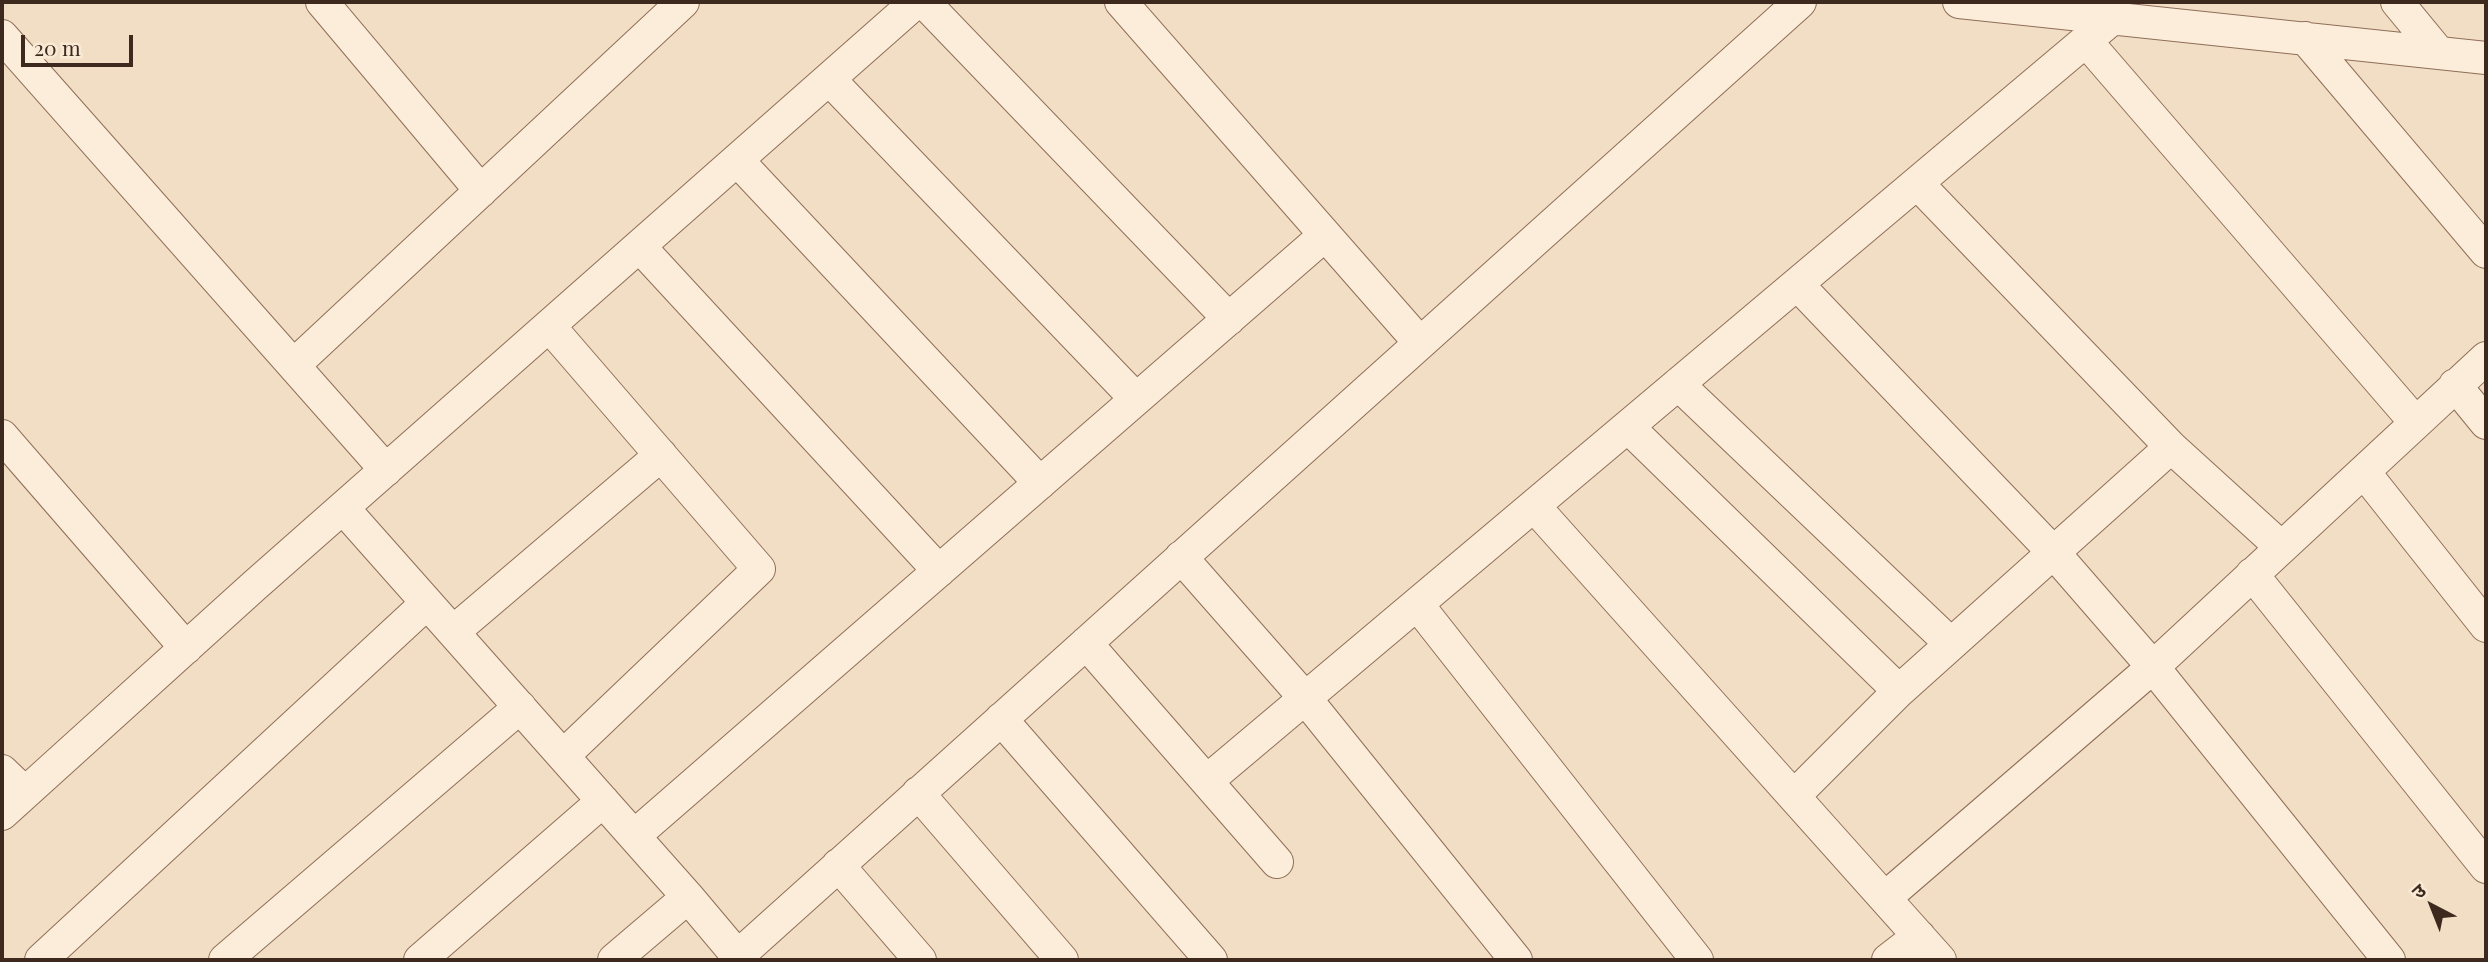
<!DOCTYPE html>
<html>
<head>
<meta charset="utf-8">
<style>
  body { margin:0 }
  #map { position:relative; width:2488px; height:962px; overflow:hidden; background:#f2dec5; font-family:"Playfair Display","Noto Sans Devanagari",serif }
  canvas { display:block }
  .frame { position:absolute; inset:0; border:4px solid #3e291e; pointer-events:none }
  .north { position:absolute; left:2397px; top:871px; width:70px; height:70px; -webkit-text-stroke:5px #f8ead5; paint-order:stroke; rotate:318deg; font-size:19px; font-weight:700; line-height:28px; text-align:center; color:#3e291e }
  .north::after { content:''; display:block; margin:auto; width:24px; height:32px; background:#3e291e; clip-path:polygon(50% 0,100% 100%,50% 72%,0 100%) }
  .scale { position:absolute; left:21px; top:35px; width:112px; height:32px; box-sizing:border-box; border:4px solid #3e291e; border-top:0; padding-left:9px; font-size:21px; line-height:24px; white-space:nowrap; color:#3e291e; -webkit-text-stroke:5px #f8ead5; paint-order:stroke }
</style>
</head>
<body>
<div id="map">
<canvas width="2488" height="962"></canvas>
<div class="frame"></div>
<div class="north">उ</div>
<div class="scale">20 m</div>
</div>
<script>
const ctx = document.querySelector('canvas').getContext('2d');
ctx.lineJoin = 'round';
const poly = rows => new Path2D(rows.map(r => 'M' + r).join(''));
function stroke(path, color, width, dash) { ctx.strokeStyle = color; ctx.lineWidth = width; ctx.lineCap = dash ? 'butt' : 'round'; ctx.setLineDash(dash || []); ctx.stroke(path); }
const minor = poly([
  [322,2,481,191],
  [924,2,1229,319],
  [1121,2,1420,343],
  [1959,2,2486,58],
  [2397,2,2439,53],
  [2,36,386,470],
  [2305,38,2486,252],
  [2086,41,2416,423],
  [830,80,1136,399],
  [738,161,1040,483],
  [1917,183,2171,447,2281,547],
  [640,247,939,571],
  [1797,284,2054,553,2153,667,2389,960],
  [550,327,759,569,563,756],
  [294,365,683,2],
  [1678,384,1951,644],
  [2455,385,2486,423],
  [1628,427,1899,691],
  [2,436,186,648],
  [2364,472,2486,626],
  [1534,506,1940,960],
  [343,508,688,897,741,960],
  [1181,557,1305,698,1516,960],
  [2252,574,2486,867],
  [1417,604,1697,960],
  [453,632,661,455],
  [1086,643,1277,862],
  [1001,719,1211,960],
  [2,771,25,793],
  [1208,780,2114,17],
  [918,793,1062,960],
  [1794,796,1899,691,2171,447],
  [2,814,254,586,916,2],
  [634,836,1325,235],
  [838,865,920,960],
  [1885,898,2153,667,2486,358],
  [738,956,1800,2],
  [41,960,427,603],
  [225,960,520,707],
  [420,960,603,801],
  [614,960,688,897],
  [1888,960,1919,936]
]);
stroke(minor, '#8f6e59', 34);
stroke(minor, '#fbedd9', 32);
</script>
</body>
</html>
